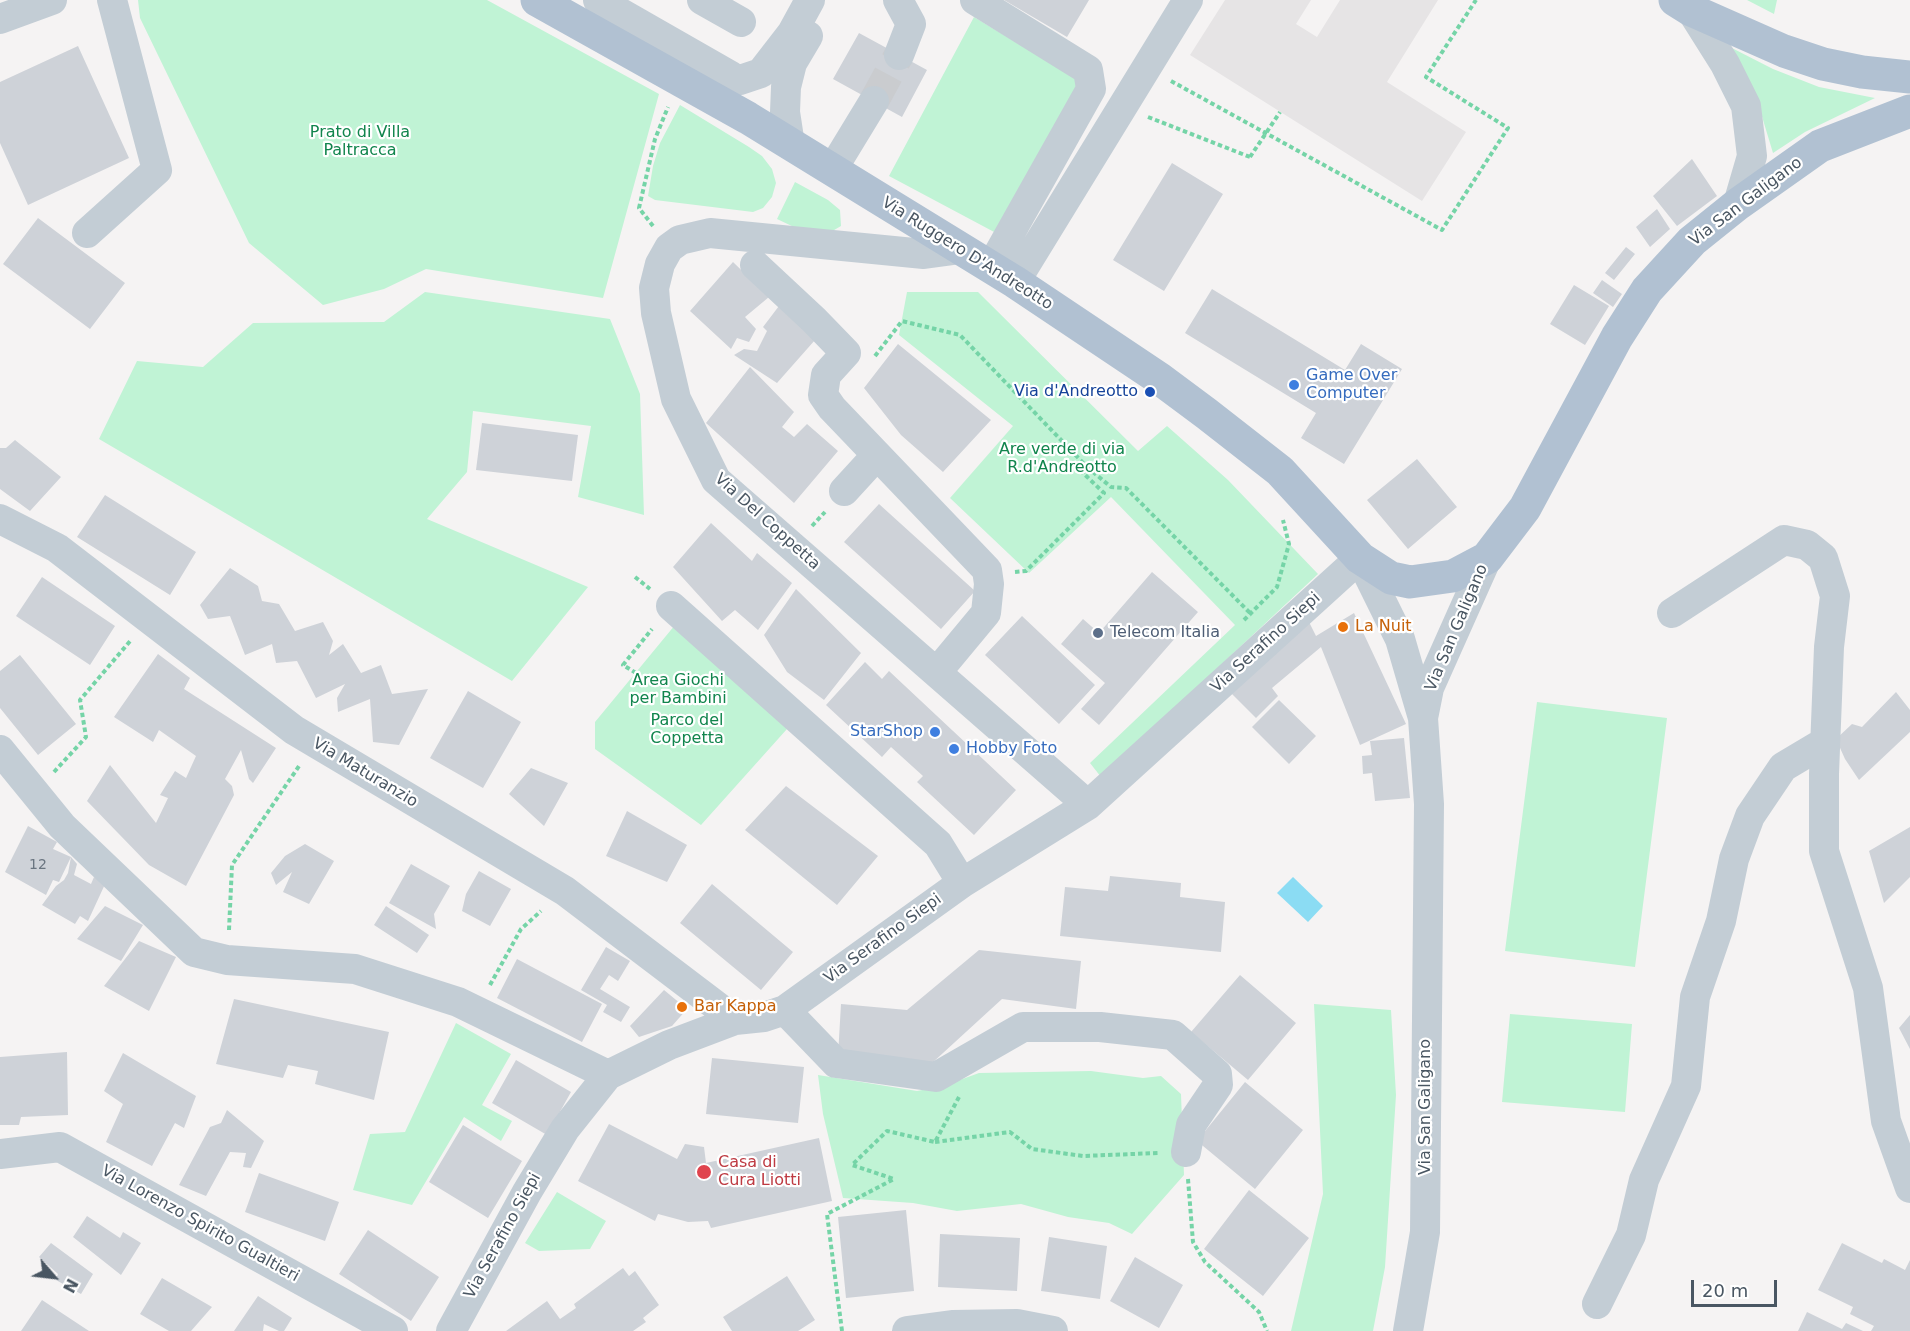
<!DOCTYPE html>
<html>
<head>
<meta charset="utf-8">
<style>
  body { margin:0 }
  #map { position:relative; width:1910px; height:1331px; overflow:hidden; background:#f5f3f3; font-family:"DejaVu Sans",sans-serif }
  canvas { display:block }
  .north { position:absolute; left:24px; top:1247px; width:60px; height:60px; -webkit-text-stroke:4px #fff; paint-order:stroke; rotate:118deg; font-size:16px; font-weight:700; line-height:24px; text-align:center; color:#495662 }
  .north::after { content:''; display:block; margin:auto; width:21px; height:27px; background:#495662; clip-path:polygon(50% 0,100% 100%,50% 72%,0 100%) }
  .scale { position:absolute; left:1691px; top:1280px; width:86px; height:27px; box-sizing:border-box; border:3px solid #495662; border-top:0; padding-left:8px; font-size:18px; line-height:21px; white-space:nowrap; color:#495662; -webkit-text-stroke:4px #fff; paint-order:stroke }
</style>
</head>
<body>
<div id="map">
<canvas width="1910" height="1331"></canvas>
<div class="north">N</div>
<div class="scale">20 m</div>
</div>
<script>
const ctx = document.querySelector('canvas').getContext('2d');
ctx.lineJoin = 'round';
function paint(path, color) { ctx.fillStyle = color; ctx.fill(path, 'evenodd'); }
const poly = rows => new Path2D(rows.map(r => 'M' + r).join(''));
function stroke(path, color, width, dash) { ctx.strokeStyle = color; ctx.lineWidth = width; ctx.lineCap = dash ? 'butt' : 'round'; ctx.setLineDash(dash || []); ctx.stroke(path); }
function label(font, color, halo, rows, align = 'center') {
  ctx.font = font + ' "DejaVu Sans",sans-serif'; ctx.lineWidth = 4.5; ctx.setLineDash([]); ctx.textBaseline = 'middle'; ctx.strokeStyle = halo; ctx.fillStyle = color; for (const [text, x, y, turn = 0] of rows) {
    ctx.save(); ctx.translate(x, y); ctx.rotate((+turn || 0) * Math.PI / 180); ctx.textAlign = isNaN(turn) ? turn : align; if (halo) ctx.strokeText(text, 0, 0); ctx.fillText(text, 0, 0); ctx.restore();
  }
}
paint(poly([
  [1225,0,1311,0,1296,24,1317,37,1340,0,1438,0,1387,82,1466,132,1422,201,1190,55]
]), '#e6e4e5');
paint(poly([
  [138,0,487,0,659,94,603,298,426,269,384,289,323,305,249,243,140,18],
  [1747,0,1777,0,1774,14],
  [974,17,1085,84,996,233,889,176],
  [1726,45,1773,69,1819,87,1875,98,1805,132,1773,153,1757,100],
  [680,105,749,147,762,156,772,169,776,183,772,197,763,208,753,212,655,200,648,196,653,166,660,143],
  [795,182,828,200,840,210,841,226,829,233,813,236,777,219],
  [425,292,610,319,640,394,644,515,578,497,591,426,473,411,467,472,427,519,588,587,512,681,99,439,137,361,203,367,253,323,384,322],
  [907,292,978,292,1138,451,1167,426,1228,480,1318,574,1101,777,1090,763,1235,625,1111,497,1029,573,950,498,1013,426,899,335],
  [675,625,787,729,701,825,595,749,595,722],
  [1537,702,1667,718,1635,967,1505,951],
  [1314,1004,1391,1010,1396,1095,1385,1267,1373,1331,1291,1331,1323,1194],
  [1510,1014,1632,1024,1625,1112,1502,1102],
  [456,1023,511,1054,482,1105,512,1121,501,1141,464,1117,412,1205,353,1190,370,1134,405,1132],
  [1091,1071,1143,1078,1161,1076,1181,1094,1184,1175,1132,1234,1109,1223,1068,1217,1021,1204,957,1211,913,1203,843,1198,823,1114,818,1075,917,1091,943,1086,979,1073],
  [557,1192,606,1221,590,1249,539,1251,525,1243]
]), '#c0f3d5');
paint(poly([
  [1293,877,1323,906,1308,922,1277,893]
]), '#8bdcf3');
paint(poly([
  [1004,0,1089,0,1067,37],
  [859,33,927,70,902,117,833,79],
  [78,46,129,158,28,205,0,143,0,82],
  [1692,159,1717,196,1677,226,1653,196],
  [1172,163,1223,194,1164,291,1113,260],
  [1657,209,1670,229,1650,247,1636,227],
  [38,218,125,283,90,329,3,264],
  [1626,247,1635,254,1614,280,1605,273],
  [733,262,769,297,745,317,756,329,749,342,737,338,731,349,690,311],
  [1602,280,1622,294,1613,307,1593,293],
  [1574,285,1609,306,1585,345,1550,324],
  [1212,289,1345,370,1361,344,1402,369,1344,464,1301,438,1316,413,1185,333],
  [782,302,815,340,777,383,734,355,744,349,757,351,767,331,763,327],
  [898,344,991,420,943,472,901,435,864,388],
  [750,367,794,412,782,427,794,437,807,424,838,451,794,503,706,423],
  [482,423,578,435,572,481,476,470],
  [15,440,61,477,30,511,0,489,0,448,6,448],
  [1417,459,1457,507,1408,549,1367,500],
  [105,495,196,552,170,595,77,537],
  [879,504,975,591,941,629,844,542],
  [711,523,752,561,757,553,792,583,758,630,735,610,722,621,673,567],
  [230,568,258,586,262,601,279,604,295,631,323,622,333,641,329,655,343,644,361,673,381,665,392,694,428,689,399,745,373,742,370,699,338,712,337,698,345,684,316,698,297,661,276,663,272,644,245,655,230,616,208,619,200,605],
  [1152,572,1198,612,1099,725,1081,709,1105,683,1061,644,1083,619,1099,633],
  [42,577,115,626,90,665,16,616],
  [796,589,861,653,824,700,787,672,764,635],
  [1354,613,1406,724,1360,745,1321,647,1272,688,1278,696,1256,718,1228,690,1307,618,1316,636],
  [1022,616,1095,685,1059,724,985,655],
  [158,654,190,678,184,689,276,748,253,783,249,779,241,750,225,779,232,786,234,795,186,886,149,865,87,801,110,765,156,823,168,798,160,795,175,771,186,778,196,756,159,730,153,742,114,717],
  [20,655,76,724,38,755,0,708,0,671],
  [865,662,882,679,889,671,1016,790,974,835,917,782,923,776,891,747,882,757,826,705],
  [468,691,521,722,483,788,430,758],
  [1896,692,1910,710,1910,732,1859,780,1845,759,1836,739,1852,724,1862,727],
  [1279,700,1316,736,1289,764,1252,727],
  [1404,738,1410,798,1375,801,1372,773,1363,774,1362,756,1372,755,1370,741],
  [531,768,568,783,544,826,509,794],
  [786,786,878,856,837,905,745,830],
  [627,811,687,845,667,882,606,856],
  [28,826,57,842,53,849,71,857,59,882,53,880,46,895,5,872],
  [1910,827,1910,877,1884,903,1869,851],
  [305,844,334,861,309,904,283,892,292,872,276,885,271,873,285,856],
  [71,857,77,864,74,875,91,884,94,877,106,882,88,921,80,916,75,924,42,905,56,886,64,880,68,873],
  [411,864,450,886,434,914,436,929,389,903],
  [479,871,511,889,490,926,462,911,466,894],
  [1110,876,1181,883,1180,897,1225,902,1221,952,1060,936,1065,887,1108,891],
  [712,884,793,952,761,990,680,923],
  [105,906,143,925,121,961,77,939],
  [386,906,429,935,417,953,374,925],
  [139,941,176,957,149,1011,104,986],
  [606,947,630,961,618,981,609,975,600,989,630,1007,621,1022,603,1012,607,1005,581,990],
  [979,950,1081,961,1076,1009,1002,999,931,1064,838,1056,841,1004,907,1010],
  [517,959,602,1004,582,1042,497,998],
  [1240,975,1296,1023,1248,1080,1191,1032],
  [664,990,687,1009,672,1026,639,1037,630,1026],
  [234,999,389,1032,374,1100,315,1084,318,1071,288,1065,283,1078,216,1064],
  [1910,1015,1910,1049,1899,1028],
  [67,1052,68,1115,21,1117,19,1125,0,1125,0,1057],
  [123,1053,196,1096,184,1128,175,1123,152,1166,106,1142,123,1104,104,1091],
  [712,1058,804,1067,798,1123,706,1114],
  [516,1060,571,1092,547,1135,492,1103],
  [1245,1082,1303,1130,1255,1189,1197,1141],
  [227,1110,264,1141,251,1168,243,1167,246,1153,230,1152,206,1196,179,1185,210,1127,221,1123],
  [609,1124,677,1159,685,1144,704,1147,706,1163,819,1138,832,1201,711,1228,708,1221,688,1222,658,1214,655,1221,578,1181],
  [463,1125,522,1161,488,1218,429,1182],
  [259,1173,339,1202,325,1241,245,1212],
  [1249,1190,1309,1238,1263,1296,1204,1249],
  [906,1210,914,1291,846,1298,838,1217],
  [87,1216,120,1238,123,1232,141,1243,121,1275,73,1237],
  [368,1230,439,1277,411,1321,339,1274],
  [940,1234,1020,1238,1017,1291,938,1287],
  [1049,1237,1107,1246,1100,1299,1041,1291],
  [51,1243,93,1274,81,1294,56,1280,58,1274,39,1257],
  [1842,1243,1882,1263,1884,1259,1905,1270,1910,1260,1910,1331,1871,1331,1874,1326,1850,1314,1853,1307,1818,1290],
  [1135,1257,1183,1285,1159,1328,1110,1301],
  [623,1268,629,1276,635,1271,659,1305,643,1318,646,1322,633,1331,506,1331,547,1301,560,1319,576,1308,574,1304],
  [787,1276,815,1320,798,1331,732,1331,723,1317],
  [162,1278,212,1307,191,1331,169,1331,140,1314],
  [258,1296,292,1318,284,1331,279,1331,264,1324,263,1331,234,1331],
  [42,1300,89,1331,21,1331],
  [1807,1312,1842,1329,1846,1323,1863,1331,1798,1331]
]), '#ced2d8');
stroke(poly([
  [874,101,899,55]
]), '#cacccf', 30, [30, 15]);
stroke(poly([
  [1171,81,1442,230,1508,128,1426,77,1476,0],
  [1148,117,1250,157],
  [653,226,639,208,655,139,668,107],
  [875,356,902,321,960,335,1087,467],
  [812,526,825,512],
  [1015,572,1026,571,1104,493,1083,473,1087,467,1111,487,1126,488,1252,615],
  [635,577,650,589],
  [1244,620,1277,587,1289,544,1283,520],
  [636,673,623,665,652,629],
  [54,772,86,737,80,700,131,640],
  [229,930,232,865,299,766],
  [490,985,521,929,541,911],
  [935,1142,1010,1132,1032,1149,1083,1156,1158,1153],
  [1188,1179,1193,1242,1205,1262,1259,1312,1267,1331],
  [842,1331,827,1214,894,1179,852,1165,887,1131,935,1142,959,1097]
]), '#75d4a7', 4, [4.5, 3]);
stroke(poly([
  [598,0,731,76],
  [702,0,741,22],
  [898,0,911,24,899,55],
  [975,0,1088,70,1091,89,991,267],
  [1691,10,1725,64,1746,106,1752,156,1738,204],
  [0,19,52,0],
  [676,73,717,82,740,80,761,73,792,33,810,0],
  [790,145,785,112,786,87,792,63,808,36],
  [832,170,874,101],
  [87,233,157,170,112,0],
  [961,249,924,254,710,233,680,240,669,248,660,264,654,288,656,313,676,399,716,480,1088,805],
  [755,265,814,320,846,353,826,375,823,395,832,408,987,570,989,584,986,613,937,672],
  [1015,282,1188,0],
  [844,491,877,455],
  [0,519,57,548,294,730,565,891,735,1020],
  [671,606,938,844,962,883],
  [1672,613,1784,540,1807,545,1823,558,1835,596,1829,647,1824,774,1824,851,1868,988,1886,1121,1910,1188],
  [0,750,62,826,194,952,227,960,355,969,458,1002,608,1075],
  [785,1010,836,1063,936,1077,1023,1027,1100,1027,1173,1035,1217,1074,1218,1085,1191,1125,1186,1152],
  [0,1154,60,1147,393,1331],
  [1597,1304,1631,1235,1644,1180,1686,1086,1695,997,1721,921,1734,859,1750,816,1783,767,1825,742],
  [451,1331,527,1192,565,1129,608,1075,669,1045,735,1020,764,1017,785,1010,962,883,1088,805,1360,558,1400,639,1423,718],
  [907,1331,952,1325,1017,1324,1053,1331],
  [1408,1331,1425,1232,1429,804,1423,718,1429,688,1487,558]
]), '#c3cdd5', 30);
stroke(poly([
  [537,0,748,118,1015,282,1160,379,1207,414,1280,471,1360,558,1391,578,1410,582,1453,576,1487,558,1525,508,1617,337,1647,290,1692,241,1738,204,1820,146,1910,111],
  [1675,0,1691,10,1784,51,1823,64,1862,72,1910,77]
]), '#b1c1d2', 33);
stroke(poly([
  [1250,157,1280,112]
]), '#75d4a7', 4, [4.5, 3]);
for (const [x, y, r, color] of [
  [1294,385,6,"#3f7fe0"],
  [1150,392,6,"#1a4fb4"],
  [1343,627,6,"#e8710a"],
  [1098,633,6,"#5c6f8a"],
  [935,732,6,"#3f7fe0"],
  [954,749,6,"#3f7fe0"],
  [682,1007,6,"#e8710a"],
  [704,1172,8,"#e0444e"]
]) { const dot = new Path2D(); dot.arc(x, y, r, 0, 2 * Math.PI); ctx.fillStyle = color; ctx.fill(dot); stroke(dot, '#fff', 2); }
label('14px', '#6a7580', null, [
  ["12",38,865]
]);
label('16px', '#11854d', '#fff', [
  ["Prato di Villa",360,133],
  ["Paltracca",360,151],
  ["Are verde di via",1062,450],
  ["R.d'Andreotto",1062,468],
  ["Area Giochi",678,681],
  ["per Bambini",678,699],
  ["Parco del",687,721],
  ["Coppetta",687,739]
]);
label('16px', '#495662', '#fff', [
  ["Via San Galigano",1746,202,-37],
  ["Via Ruggero D'Andreotto",967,254,32],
  ["Via Del Coppetta",767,522,42],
  ["Via San Galigano",1457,628,-67],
  ["Via Serafino Siepi",1266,643,-42],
  ["Via Maturanzio",365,773,31],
  ["Via Serafino Siepi",883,939,-36],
  ["Via San Galigano",1426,1107,-90],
  ["Via Lorenzo Spirito Gualtieri",200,1224,29],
  ["Via Serafino Siepi",503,1236,-61]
]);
label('16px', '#366cbe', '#fff', [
  ["Game Over",1306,376],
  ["Computer",1306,394],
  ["StarShop",923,732,"right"],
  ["Hobby Foto",966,749]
], 'left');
label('16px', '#164399', '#fff', [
  ["Via d'Andreotto",1138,392]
], 'right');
label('16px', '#c56008', '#fff', [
  ["La Nuit",1355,627],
  ["Bar Kappa",694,1007]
], 'left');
label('16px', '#4e5e75', '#fff', [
  ["Telecom Italia",1110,633]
], 'left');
label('16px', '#be3a42', '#fff', [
  ["Casa di",718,1163],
  ["Cura Liotti",718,1181]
], 'left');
</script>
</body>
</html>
